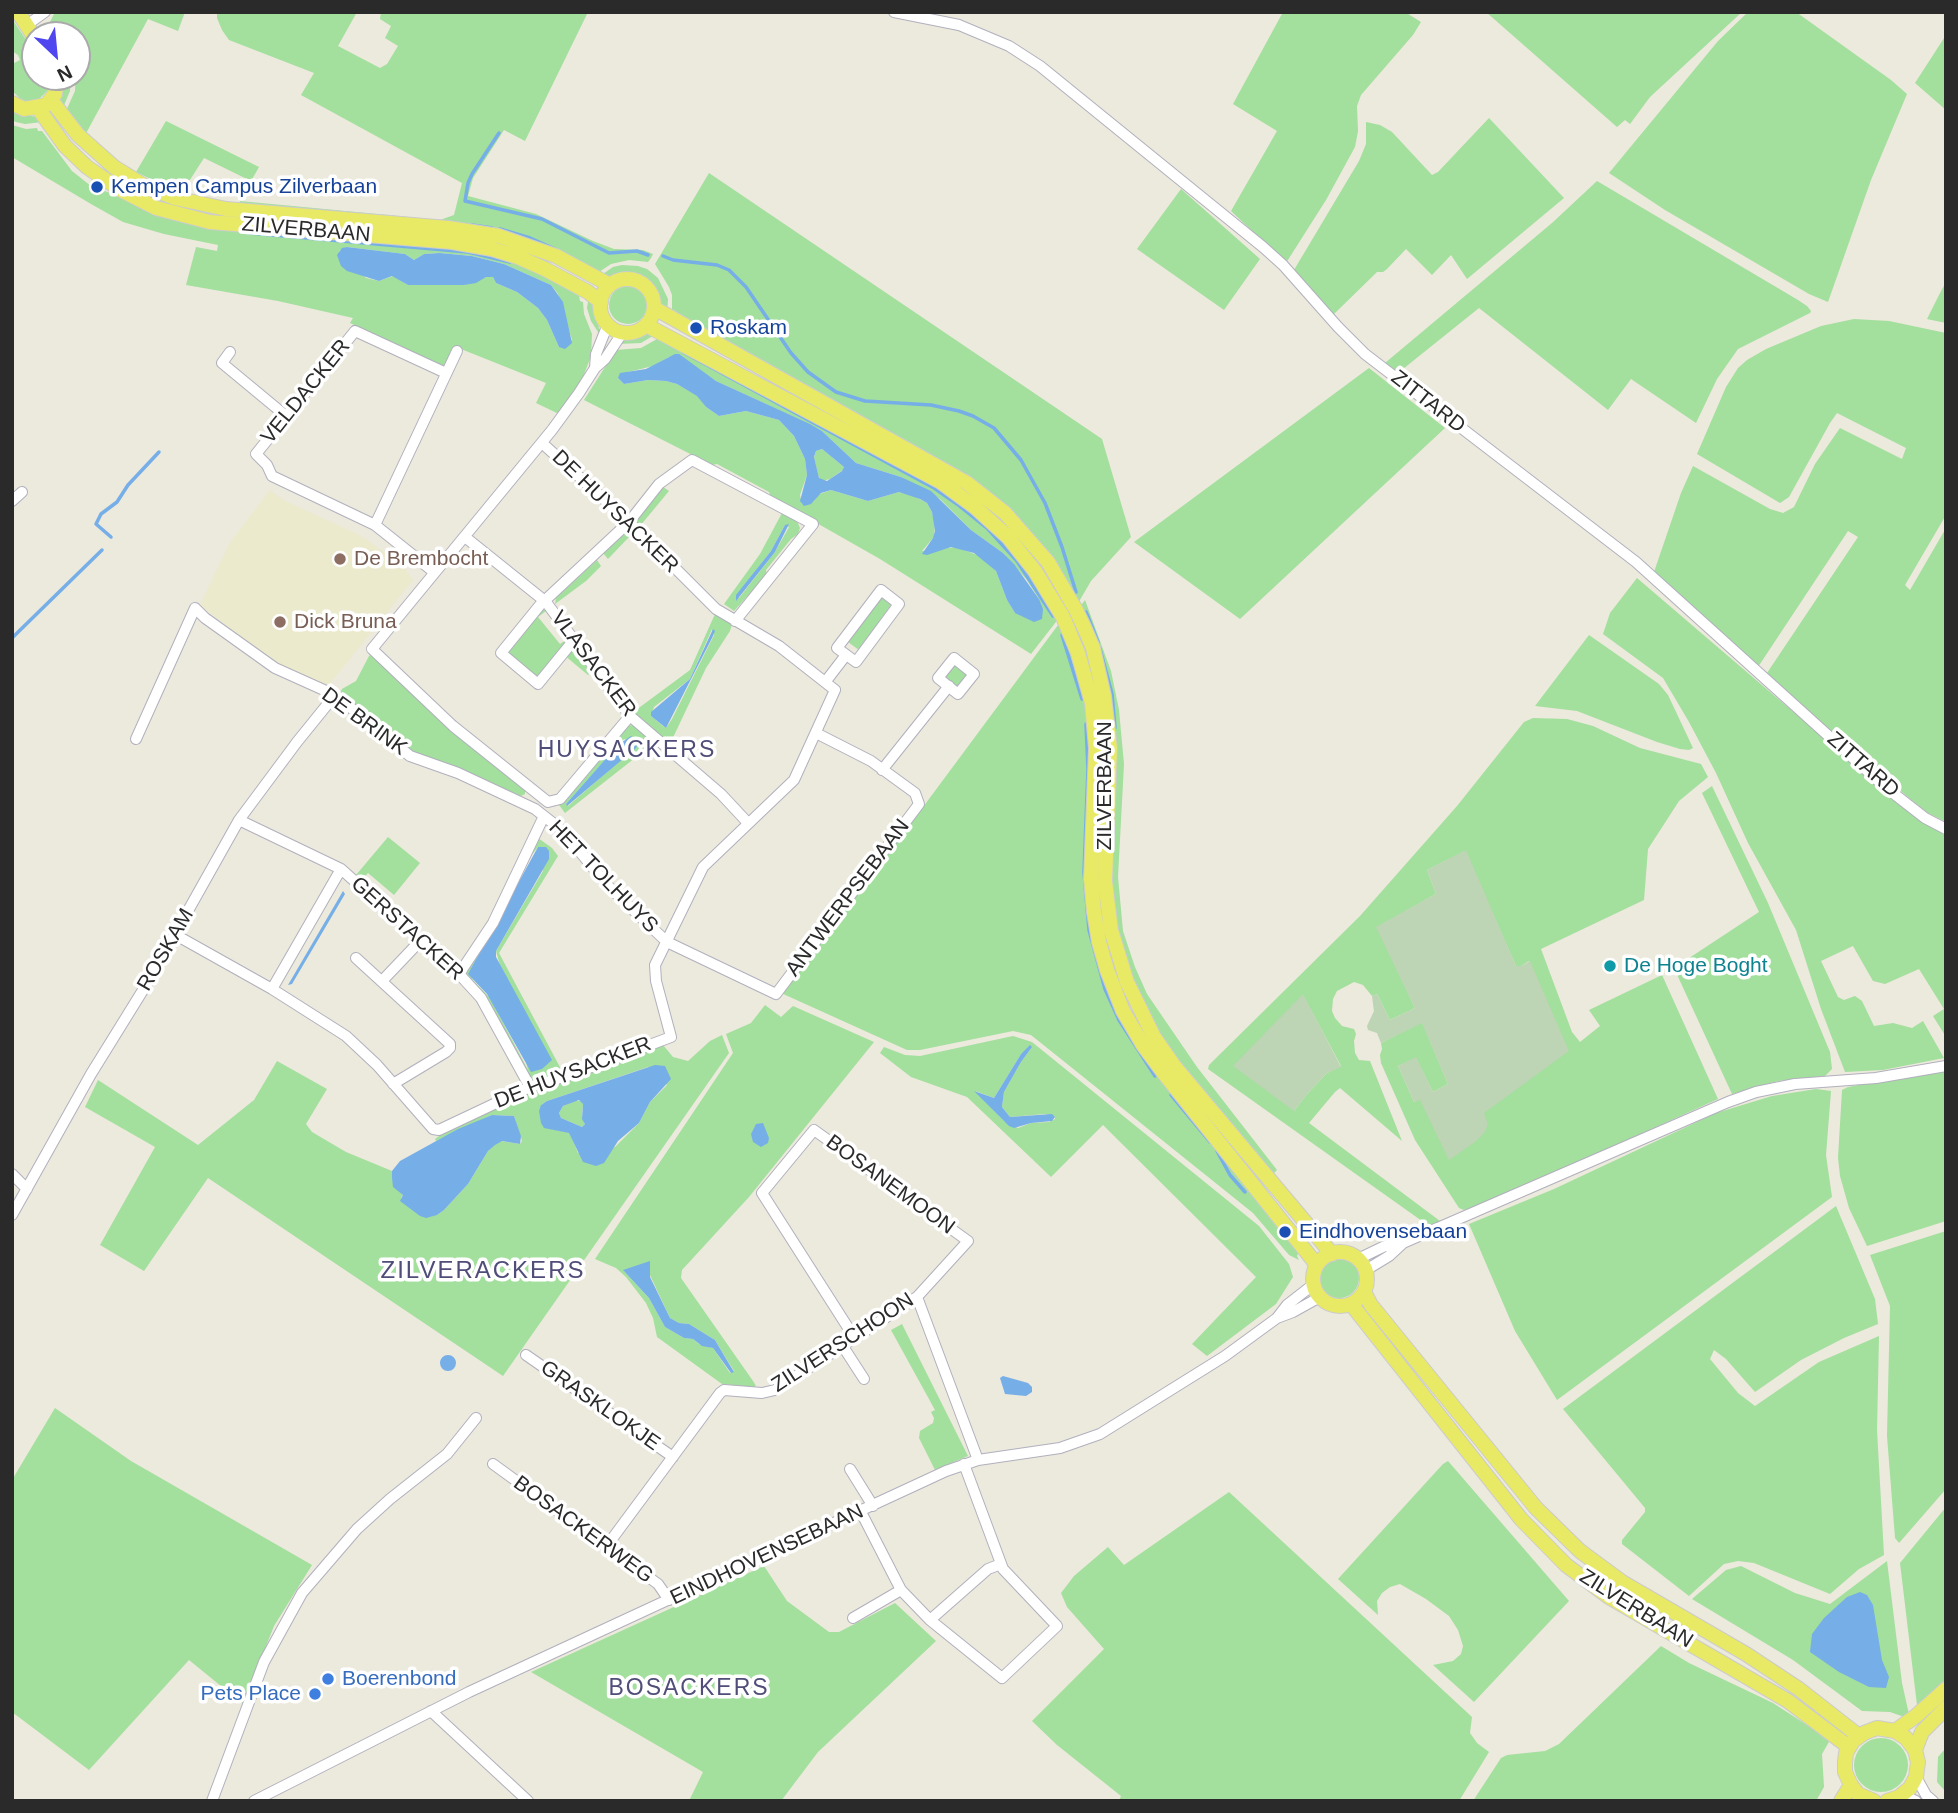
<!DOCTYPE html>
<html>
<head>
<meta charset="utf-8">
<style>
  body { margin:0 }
  #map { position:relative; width:1958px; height:1813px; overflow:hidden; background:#ece9dd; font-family:Arial,sans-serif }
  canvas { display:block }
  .frame { position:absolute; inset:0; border:14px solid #2a2a2a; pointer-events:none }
  .north { position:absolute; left:21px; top:21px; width:70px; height:70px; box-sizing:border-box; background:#fff; border:2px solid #aaa; border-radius:50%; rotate:154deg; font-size:19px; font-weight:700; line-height:28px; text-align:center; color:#2a2a2a }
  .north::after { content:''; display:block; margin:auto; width:24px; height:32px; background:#4f46f0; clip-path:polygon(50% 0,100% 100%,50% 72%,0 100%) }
</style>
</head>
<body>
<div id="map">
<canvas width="1958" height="1813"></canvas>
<div class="frame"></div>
<div class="north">N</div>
</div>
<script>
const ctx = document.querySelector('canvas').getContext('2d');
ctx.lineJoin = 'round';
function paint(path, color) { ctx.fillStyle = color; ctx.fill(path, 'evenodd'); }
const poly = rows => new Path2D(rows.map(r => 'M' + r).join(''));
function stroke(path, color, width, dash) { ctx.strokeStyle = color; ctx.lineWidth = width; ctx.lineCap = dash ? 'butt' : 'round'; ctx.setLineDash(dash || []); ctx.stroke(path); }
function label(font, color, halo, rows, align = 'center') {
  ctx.font = font + ' Arial,sans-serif'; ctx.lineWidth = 7; ctx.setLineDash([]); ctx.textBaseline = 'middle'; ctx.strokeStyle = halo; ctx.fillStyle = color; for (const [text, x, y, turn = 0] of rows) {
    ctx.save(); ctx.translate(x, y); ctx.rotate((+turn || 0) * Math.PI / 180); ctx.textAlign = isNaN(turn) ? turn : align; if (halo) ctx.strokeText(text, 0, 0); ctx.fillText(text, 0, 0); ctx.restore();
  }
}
paint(poly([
  [270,490,285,501,360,535,402,565,413,580,329,685,315,682,266,658,200,605,229,544]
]), '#eceacd');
paint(poly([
  [55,12,185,12,178,31,148,19,84,137,65,113,75,91,77,35,55,35,49,24],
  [217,12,357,12,338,46,380,68,387,64,398,46,385,38,391,26,380,19,381,12,588,12,525,141,504,130,473,178,468,196,536,214,593,241,614,249,643,250,653,254,651,258,648,262,629,260,611,264,596,274,525,240,236,208,240,201,440,220,454,215,462,183,301,95,314,73,229,40,222,30,217,18],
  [1283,12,1405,12,1421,22,1413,35,1361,95,1357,106,1358,131,1355,147,1326,200,1286,263,1231,211,1277,131,1233,104],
  [1486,12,1742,12,1650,97,1630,124,1625,120,1617,127],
  [1748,12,1796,12,1891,80,1907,94,1871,180,1828,302,1809,294,1665,210,1609,173,1718,41],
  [12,19,35,53,35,77,49,77,48,90,37,101,23,101,12,91,12,61,14,63,20,60,18,55,12,51],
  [1946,35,1946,110,1915,83],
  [62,77,71,77,70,91,62,110,59,102],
  [12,111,36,117,42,122,25,124,16,122,12,120],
  [1489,118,1564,198,1467,279,1451,255,1432,275,1406,249,1387,269,1383,272,1377,272,1333,315,1294,270,1359,161,1366,144,1366,122,1380,125,1392,132,1432,175,1438,172],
  [166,121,259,167,251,181,204,158,186,186,170,179,163,185,136,172],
  [12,125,26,129,37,128,38,131,42,131,72,171,101,194,105,191,168,216,437,244,513,258,579,296,580,301,583,302,584,314,592,334,591,356,580,385,559,414,536,403,546,383,456,347,446,367,350,323,353,318,278,301,186,285,196,247,217,251,218,245,164,234,123,222,91,204,12,157],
  [347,247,405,254,414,260,424,254,440,253,472,256,504,264,551,285,558,294,572,340,559,347,547,320,538,308,517,292,496,283,493,277,486,277,464,285,408,285,393,276,379,281,366,278,339,251],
  [709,173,1102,439,1131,537,1091,581,1077,605,1000,505,676,314,675,310,672,310,672,295,669,287,655,264],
  [1597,181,1798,300,1807,306,1811,311,1810,313,1738,349,1717,379,1696,423,1631,379,1608,410,1479,308,1398,373,1387,366,1385,363,1552,223],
  [1181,189,1260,259,1224,310,1137,249],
  [622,265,638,266,647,269,658,278,668,299,667,314,661,304,658,293,645,277,627,272,613,276,600,276,613,267],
  [1946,282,1946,323,1927,319,1940,293],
  '609 305a19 19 0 1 1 38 0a19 19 0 1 1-38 0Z',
  [589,296,595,305,600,335,591,321,587,308],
  [1854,319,1889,321,1946,333,1946,515,1905,585,1910,590,1946,528,1946,822,1928,813,1909,798,1775,683,1767,673,1858,537,1848,531,1758,667,1654,572,1681,493,1693,466,1770,509,1783,513,1794,507,1815,464,1840,428,1902,459,1906,448,1837,413,1830,423,1789,497,1780,503,1697,454,1726,387,1738,368,1747,360,1766,349,1821,326],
  [647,334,656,334,641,343,618,344,624,340],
  [657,339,932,481,1005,539,1059,618,1031,654,880,559,771,497,769,492,717,464,712,465,584,400,616,350,641,348],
  [669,357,694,366,716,381,809,424,822,431,856,463,901,477,940,499,971,530,1003,553,1026,579,1039,599,1015,613,1007,600,996,571,980,556,956,547,922,551,934,537,935,523,932,512,927,503,910,494,899,492,868,501,831,490,817,495,814,501,802,504,800,495,807,475,805,459,794,436,779,420,746,411,719,416,706,407,698,396,677,384,666,381,648,380,624,384,618,378,628,372,653,366],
  [1369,368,1445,428,1240,619,1134,542],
  [822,449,844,467,843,470,830,479,822,481,819,478,814,458,816,451],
  [663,487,669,491,640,526,636,521],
  [782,513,797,521,800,528,798,534,791,539,766,570,767,575,734,611,724,604,760,554],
  [785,525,789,527,775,552,739,598,736,596,771,551],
  [625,532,629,537,608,559,603,553],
  [597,560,601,566,586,581,555,604,556,598],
  [1637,578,1909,811,1946,836,1946,1037,1933,1016,1944,1009,1919,969,1885,984,1873,981,1853,946,1821,961,1838,997,1844,1000,1855,996,1862,1001,1874,1026,1893,1023,1912,1028,1923,1021,1944,1058,1883,1070,1845,1072,1821,1009,1796,930,1748,843,1716,773,1689,722,1663,678,1603,634,1610,613],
  [882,597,891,605,859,650,848,642],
  [1085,600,1111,671,1119,710,1124,764,1118,877,1123,931,1135,967,1147,994,1197,1067,1277,1170,1274,1173,1237,1138,1177,1066,1141,1008,1110,905,1112,753,1079,608],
  [541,608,546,611,538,617,560,644,569,638,571,641,538,681,505,653],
  [715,614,732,624,730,631,706,668,669,746,632,713,690,670],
  [712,629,714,635,672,719,666,728,663,726,651,716,654,707,690,679],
  [1061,621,1076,660,1090,724,1089,851,1118,1008,1299,1252,1297,1256,1299,1260,1289,1255,1253,1213,1031,1035,1013,1031,920,1050,907,1050,781,993,906,830],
  [1589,635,1659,684,1668,695,1693,748,1689,750,1680,749,1657,742,1577,711,1535,706],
  [571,647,591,673,588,675,564,655],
  [372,654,525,790,525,794,521,796,459,769,414,754,340,693,342,689,356,681,369,656],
  [955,665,966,675,957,687,945,678],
  [1533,718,1567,719,1593,726,1640,748,1701,764,1708,777,1679,801,1648,849,1644,900,1541,949,1572,1032,1580,1042,1600,1026,1589,1010,1662,975,1718,1099,1532,1183,1476,1206,1464,1210,1459,1208,1415,1140,1381,1063,1380,1055,1382,1049,1381,1043,1422,1022,1448,1084,1433,1092,1416,1058,1398,1066,1414,1102,1420,1099,1484,1113,1529,961,1521,966,1516,966,1465,851,1427,870,1436,894,1377,927,1415,1008,1390,1020,1377,994,1372,996,1363,985,1354,982,1337,991,1333,999,1332,1011,1335,1018,1342,1026,1354,1029,1356,1034,1354,1041,1355,1053,1359,1060,1370,1061,1402,1141,1340,1088,1335,1092,1309,1123,1440,1221,1429,1226,1208,1069,1209,1065,1360,916,1457,806,1524,722],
  [1303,995,1341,1066,1327,1073,1307,1094,1294,1111],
  [633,725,654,743,565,813,559,805,624,726],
  [624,739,638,745,568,806,566,804],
  [1712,786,1768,903,1830,1052,1832,1069,1825,1076,1778,1081,1732,1094,1674,968,1759,912,1702,793],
  [388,837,420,863,394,895,368,873,361,881,356,875],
  [538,838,552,848,558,856,499,953,561,1069,557,1074,533,1081,529,1078,464,976],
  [538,847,543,871,496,951,528,1070,490,998,472,979,530,857],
  [765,1005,781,1017,793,1006,874,1042,749,1197,682,1270,681,1278,753,1381,756,1386,753,1387,722,1384,657,1337,653,1318,646,1303,626,1277,616,1268,595,1259,733,1053,726,1034,751,1023],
  [650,1262,649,1273,670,1318,679,1323,689,1324,715,1340,734,1371,730,1373,713,1348,699,1344,693,1339,684,1338,665,1327,649,1298,624,1271],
  [722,1035,729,1053,503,1376,208,1178,144,1271,100,1245,155,1147,85,1107,98,1080,198,1145,254,1100,277,1061,327,1089,306,1124,312,1132,346,1152,392,1171,392,1178,403,1195,401,1198,437,1215,444,1210,468,1184,488,1151,495,1144,501,1141,520,1144,522,1141,514,1116,492,1115,436,1141,435,1139,439,1136,496,1105,663,1045,673,1057,688,1061,710,1041],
  [648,1067,667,1085,650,1102,639,1123,615,1147,578,1153,570,1133,544,1127,541,1105,547,1101],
  [1013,1036,1032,1042,1259,1226,1289,1264,1293,1277,1276,1304,1207,1356,1192,1344,1256,1277,1103,1125,1051,1177,967,1097,911,1077,880,1053,884,1047,905,1055,920,1056],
  [1032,1047,1021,1062,1004,1092,1002,1107,1010,1117,1045,1114,1055,1117,1055,1119,1049,1122,1031,1123,1018,1128,1004,1121,975,1091,994,1098,1021,1054],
  [1946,1069,1946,1221,1867,1246,1849,1208,1840,1176,1838,1158,1842,1090,1848,1087],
  [1816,1089,1831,1091,1826,1155,1832,1197,1557,1400,1515,1331,1469,1224,1554,1189,1716,1113,1772,1096],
  [575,1101,581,1101,583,1104,582,1115,585,1124,582,1127,561,1118,559,1113,563,1106],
  [1836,1206,1875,1299,1878,1324,1844,1338,1801,1360,1755,1392,1726,1359,1714,1350,1710,1359,1738,1393,1755,1406,1819,1362,1879,1336,1877,1430,1884,1555,1859,1569,1830,1594,1754,1563,1738,1561,1724,1564,1689,1596,1622,1544,1622,1540,1645,1512,1645,1508,1563,1409],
  [1946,1231,1946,1489,1899,1543,1895,1538,1887,1436,1890,1306,1870,1255],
  '1319 1278a20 20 0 1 1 40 0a20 20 0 1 1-40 0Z',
  [902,1324,968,1456,935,1470,919,1438,920,1431,933,1423,934,1418,931,1412,935,1410,891,1330],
  [55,1408,131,1461,312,1565,274,1626,243,1704,189,1660,89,1770,12,1712,12,1480],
  [1448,1461,1569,1601,1474,1702,1433,1665,1453,1661,1461,1654,1463,1646,1458,1630,1449,1616,1426,1599,1400,1584,1390,1587,1382,1593,1377,1601,1378,1615,1338,1579,1443,1464],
  [1229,1492,1472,1717,1470,1733,1477,1743,1489,1752,1459,1801,1119,1801,1121,1796,1057,1745,1032,1721,1104,1649,1067,1607,1061,1593,1074,1576,1108,1547,1124,1565],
  [1946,1507,1946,1683,1917,1705,1900,1563],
  [1887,1561,1902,1683,1910,1719,1890,1712,1862,1711,1793,1660,1692,1599,1726,1570,1741,1566,1795,1593,1830,1604],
  [764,1566,787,1601,829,1632,839,1632,895,1603,936,1641,818,1752,781,1801,689,1801,703,1772,531,1672],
  [1661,1646,1689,1663,1773,1703,1830,1740,1822,1754,1824,1787,1816,1801,1473,1801,1501,1758,1507,1755,1545,1751,1559,1744],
  '1854 1765a27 27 0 1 1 54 0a27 27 0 1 1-54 0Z',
  [1946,1748,1946,1792,1937,1782,1938,1757]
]), '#a3df9d');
paint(poly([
  [1466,850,1516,966,1521,966,1530,961,1569,1051,1484,1113,1488,1124,1485,1132,1475,1142,1449,1160,1420,1100,1414,1102,1398,1066,1416,1057,1433,1092,1448,1084,1422,1023,1381,1043,1377,1033,1368,1030,1367,1026,1374,1011,1372,996,1377,994,1390,1020,1415,1008,1376,927,1436,894,1427,870],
  [1303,994,1341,1067,1327,1073,1307,1094,1294,1111,1233,1066]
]), '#bdd4b5');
paint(poly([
  [347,247,405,254,414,260,424,254,440,253,472,256,504,264,551,285,563,302,572,343,565,349,559,347,547,320,538,308,517,292,496,283,493,277,486,277,476,283,464,285,408,285,392,276,379,281,347,271,341,266,337,255,342,248],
  [675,354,679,354,716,381,810,424,822,431,856,463,901,477,931,491,971,530,1003,553,1014,564,1039,599,1043,609,1042,619,1034,622,1015,613,1007,600,996,571,974,553,951,547,927,555,922,554,933,538,935,531,932,512,927,503,920,499,899,492,868,501,831,490,821,493,811,504,804,506,800,501,807,475,805,459,794,436,779,420,746,411,719,416,706,407,697,396,677,384,666,381,648,380,624,384,618,378,620,373,646,369],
  [822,449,844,467,842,471,827,481,819,478,814,457,816,451],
  [789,524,775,552,736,601,736,595,771,551,785,525],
  [713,629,715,631,712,638,666,728,651,716,651,712,690,679],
  [631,736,638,743,636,748,567,806,566,804,618,745],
  [538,847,546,847,549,851,549,859,496,951,496,957,552,1060,542,1069,531,1072,487,994,468,974],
  [343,891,345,894,292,984,288,985],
  [1030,1045,1032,1047,1021,1062,1004,1092,1002,1107,1010,1117,1052,1114,1055,1117,1052,1121,1031,1123,1014,1128,1009,1126,974,1091,994,1098,1021,1054],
  [655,1065,665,1066,671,1079,650,1102,639,1123,618,1141,604,1163,596,1166,583,1162,569,1133,544,1128,541,1123,539,1111,541,1105,547,1101],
  [579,1100,583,1104,582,1119,585,1124,582,1127,561,1118,559,1113,563,1106],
  [492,1115,514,1116,521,1136,520,1144,502,1141,495,1145,488,1151,468,1184,444,1210,437,1215,426,1218,420,1216,400,1201,403,1195,393,1187,392,1178,392,1171,400,1161,458,1129],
  [763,1123,769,1138,768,1143,761,1147,753,1142,751,1134,756,1124],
  [650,1261,650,1277,670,1318,679,1323,689,1324,715,1340,734,1372,731,1373,713,1348,702,1346,693,1339,684,1338,665,1327,649,1298,623,1270],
  '440 1363a8 8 0 1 1 16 0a8 8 0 1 1-16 0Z',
  [1003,1376,1028,1383,1032,1387,1032,1392,1026,1396,1005,1394,1000,1378],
  [1860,1592,1867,1595,1873,1605,1882,1660,1889,1677,1886,1688,1869,1687,1839,1672,1810,1652,1812,1634,1824,1618,1847,1597]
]), '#76aee8');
stroke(poly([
  [499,133,472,174,468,183,465,201,542,219,609,253,637,251,648,255],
  [472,225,492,228],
  [500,229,530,238,555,249],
  [250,233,468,252,510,262],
  [663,256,673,260,717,265,729,270,746,287,791,353,808,372,836,392,865,401,931,405,959,411,973,416,994,428,1021,460,1045,503,1062,547,1076,592],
  [683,352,934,488,957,504,988,529,1017,561,1053,616],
  [111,537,96,524,101,514,117,502,128,485,159,452],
  [1086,612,1098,642],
  [1062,635,1082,699],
  [12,638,102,550],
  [1100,649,1112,694,1115,728],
  [1086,724,1088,769,1084,872,1089,930,1105,989,1119,1020,1155,1076],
  [1171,1095,1210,1142],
  [1217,1151,1230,1175,1245,1192]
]), '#76aee8', 3.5);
const minor = poly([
  [894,12,959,25,1009,46,1040,66,1263,247,1283,265,1338,327,1365,354,1636,562,1884,786,1925,818,1946,829],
  [27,25,45,12],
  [623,332,605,359,595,368,579,393,552,430,372,649,453,726,548,802,560,799,630,716],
  [230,352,222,363,286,416],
  [595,368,596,354,608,324],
  [12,501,22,492],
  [375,525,457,351],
  [465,537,546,602,630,716,721,794,748,823],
  [434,572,375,525,272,476,267,465,256,454,355,331,446,373],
  [881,590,899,604,856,662,837,648,881,590],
  [574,640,538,684,501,653,540,605,629,522,659,484,692,460,813,524,735,621],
  [954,658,974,674,958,694,938,678,954,658],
  [826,681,846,655],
  [136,739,195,608,205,618,275,668,335,695,410,756,458,773,535,809,563,831,608,886,667,942,776,994,919,804,915,793,871,761,816,733],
  [882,770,949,686],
  [239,820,341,869,459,974,481,998,530,1087],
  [174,934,272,989,346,1036,377,1065,433,1129,439,1130,530,1087,567,1076,671,1037,656,981,655,965,703,867,794,780,835,690,779,646,716,609,629,522,542,443],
  [356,958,450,1044,450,1048,446,1052,393,1084],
  [459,974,493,923,544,816],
  [382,981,421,940],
  [272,989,341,869],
  [12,1174,27,1189],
  [12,1215,91,1074,148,982,239,820,297,742,335,695],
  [1358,1259,1385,1246,1403,1243,1728,1102,1756,1092,1795,1084,1876,1078,1946,1066],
  [1366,1270,1389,1256,1403,1243],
  [917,1297,978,1460],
  [1277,1318,1293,1312,1320,1297],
  [842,1345,864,1379],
  [526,1355,673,1457],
  [493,1464,658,1584,669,1600],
  [850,1469,873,1506],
  [861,1512,901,1590,930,1620,1002,1678,1057,1626,1003,1569,964,1464],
  [606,1547,720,1393,724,1390,762,1393,775,1390,917,1297,968,1241,814,1130,762,1193,854,1337],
  [853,1618,901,1590],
  [930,1620,988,1569,1001,1564],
  [431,1711,528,1801],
  [1916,1777,1926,1795,1933,1801],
  [1903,1795,1916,1801],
  [212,1801,264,1662,302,1593,357,1529,390,1499,447,1454,476,1418],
  [254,1801,469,1692,946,1471,978,1460,1060,1448,1100,1434,1225,1356,1277,1318,1287,1305,1314,1284]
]);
const major = poly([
  [18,12,35,38],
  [51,100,78,135,114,167,143,185,175,198,226,209,448,228,499,236,556,256,610,285],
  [12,103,24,109,46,105,55,94,57,77],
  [38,108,65,146,87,167,119,189,156,208,210,222,452,242,492,249,518,257,545,269,588,292,601,302],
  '600 306a27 27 0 1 1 54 0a27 27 0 1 1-54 0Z',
  [654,308,967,483,1005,513,1048,562,1076,610,1084,627,1093,648,1104,696,1110,748,1105,881,1111,930,1127,982,1154,1037,1175,1067,1332,1254],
  [646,325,941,482,975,507,1008,537,1035,571,1063,617,1078,653,1092,703,1096,748,1091,879,1094,912,1099,942,1107,970,1123,1011,1143,1045,1166,1076,1317,1265],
  '1313 1279a27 27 0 1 1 54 0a27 27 0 1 1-54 0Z',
  [1364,1292,1371,1305,1536,1508,1580,1551,1622,1582,1746,1654,1799,1689,1859,1736],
  [1351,1304,1521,1519,1566,1565,1609,1597,1788,1701,1849,1747],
  [1895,1731,1916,1716,1946,1689],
  [1915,1750,1922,1732,1946,1708],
  [1841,1801,1851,1785],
  [1874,1801,1858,1794,1851,1785,1845,1772,1845,1762,1846,1753,1853,1741,1864,1733,1877,1728,1895,1731,1906,1738,1915,1750,1918,1762,1916,1777,1910,1788,1899,1797,1887,1801]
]);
stroke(minor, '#b1b0bd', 12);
stroke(major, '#ccc', 16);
stroke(minor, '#fff', 10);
stroke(major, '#e8e965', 14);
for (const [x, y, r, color] of [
  [97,187,7,"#1a4fb4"],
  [696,328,7,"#1a4fb4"],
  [340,559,7,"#8d6e63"],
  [280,622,7,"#8d6e63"],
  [1610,966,7,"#0f9aa8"],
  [1285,1232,7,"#1a4fb4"],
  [328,1679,7,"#3f7fe0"],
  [315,1694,7,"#3f7fe0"]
]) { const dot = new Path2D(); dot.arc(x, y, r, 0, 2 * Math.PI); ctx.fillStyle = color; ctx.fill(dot); stroke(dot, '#fff', 2.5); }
label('21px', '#164399', '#fff', [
  ["Kempen Campus Zilverbaan",111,187],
  ["Roskam",710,328],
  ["Eindhovensebaan",1299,1232]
], 'left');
label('21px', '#2a2a2a', '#fff', [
  ["ZILVERBAAN",306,230,5],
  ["VELDACKER",306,392,-51],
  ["ZITTARD",1428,402,38],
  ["DE HUYSACKER",615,512,44],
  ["VLASACKER",593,664,53],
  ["DE BRINK",364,722,36],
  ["ZITTARD",1863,765,41],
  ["ZILVERBAAN",1105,786,-90],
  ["HET TOLHUYS",603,877,46],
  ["ANTWERPSEBAAN",848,898,-53],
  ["GERSTACKER",407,929,42],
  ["ROSKAM",166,950,-60],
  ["DE HUYSACKER",573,1073,-21],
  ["BOSANEMOON",890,1185,36],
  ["ZILVERSCHOON",843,1343,-33],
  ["GRASKLOKJE",600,1406,35],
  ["BOSACKERWEG",583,1530,36],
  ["EINDHOVENSEBAAN",767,1555,-25],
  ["ZILVERBAAN",1636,1609,32]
]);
label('21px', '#785e54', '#fff', [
  ["De Brembocht",354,559],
  ["Dick Bruna",294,622]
], 'left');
label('21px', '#0d838f', '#fff', [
  ["De Hoge Boght",1624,966]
], 'left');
label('21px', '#366cbe', '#fff', [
  ["Boerenbond",342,1679],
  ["Pets Place",301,1694,"right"]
], 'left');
ctx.letterSpacing = '2px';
label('23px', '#504d79', '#fff', [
  ["HUYSACKERS",627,751],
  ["BOSACKERS",689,1689]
]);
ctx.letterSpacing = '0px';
ctx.letterSpacing = '2px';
label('24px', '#504d79', '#fff', [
  ["ZILVERACKERS",483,1271]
]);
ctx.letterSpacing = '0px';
</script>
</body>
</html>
